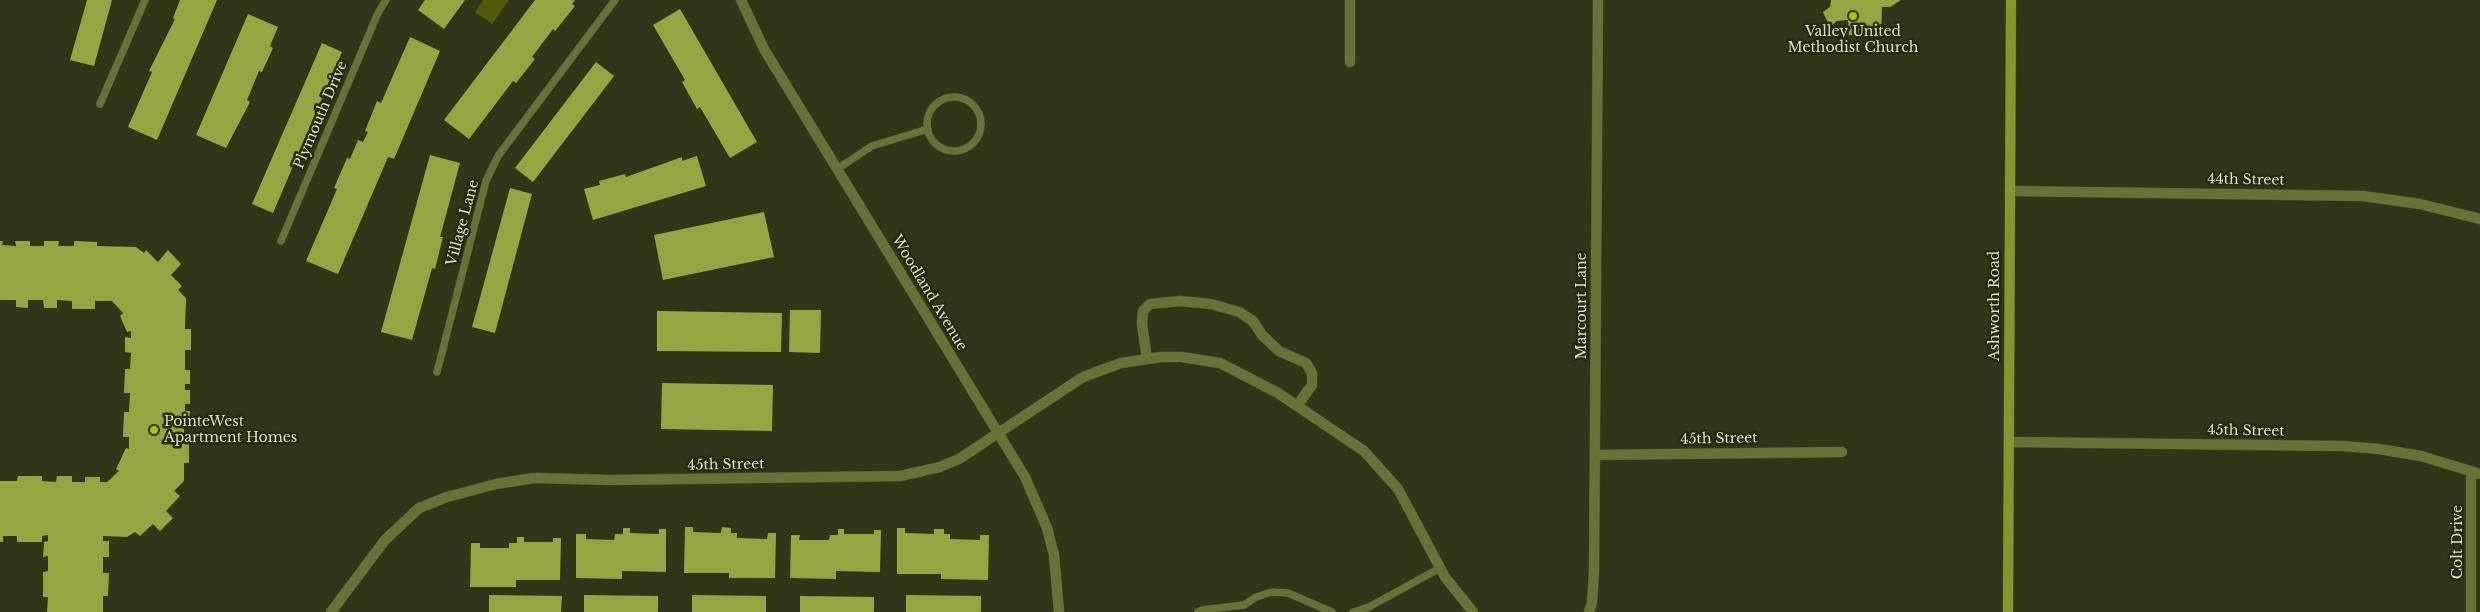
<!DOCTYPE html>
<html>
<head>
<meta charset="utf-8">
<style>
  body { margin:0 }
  canvas { display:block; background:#313619 }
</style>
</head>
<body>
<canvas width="2480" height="612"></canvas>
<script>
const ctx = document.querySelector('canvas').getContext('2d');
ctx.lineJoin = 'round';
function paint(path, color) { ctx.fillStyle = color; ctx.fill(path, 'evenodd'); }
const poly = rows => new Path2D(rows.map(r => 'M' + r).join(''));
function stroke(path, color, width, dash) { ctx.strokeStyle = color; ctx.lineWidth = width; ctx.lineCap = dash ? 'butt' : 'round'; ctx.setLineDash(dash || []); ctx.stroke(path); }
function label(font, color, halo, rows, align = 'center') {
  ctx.font = font + ' "Libre Baskerville",serif'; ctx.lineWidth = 5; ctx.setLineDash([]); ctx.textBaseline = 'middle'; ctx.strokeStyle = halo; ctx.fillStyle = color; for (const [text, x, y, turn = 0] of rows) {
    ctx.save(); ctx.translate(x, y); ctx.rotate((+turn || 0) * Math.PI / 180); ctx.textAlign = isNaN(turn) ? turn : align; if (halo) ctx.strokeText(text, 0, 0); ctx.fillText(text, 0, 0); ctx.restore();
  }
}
paint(poly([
  [483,0,509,0,492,24,475,12]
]), '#515b07');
paint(poly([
  [87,0,112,0,94,66,70,60],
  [180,0,217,0,157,140,128,127,152,72,149,71,175,19,173,18],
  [425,0,465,0,444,29,418,10],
  [535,0,575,0,572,4,575,6,555,31,553,29,532,57,535,59,516,83,513,81,469,139,444,120],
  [1831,0,1901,0,1890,7,1882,7,1881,36,1849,35,1848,20,1837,21,1830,27,1823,12,1830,7],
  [680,9,757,142,730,158,700,107,697,109,682,82,685,80,653,25],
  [248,14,278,27,270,46,273,48,262,72,259,71,247,100,250,102,226,148,196,135],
  [410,37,440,51,394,159,388,157,338,274,306,261,337,189,334,188,347,158,350,159,358,140,363,142,368,132,365,131,377,101,381,103],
  [322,43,342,52,273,213,252,204],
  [596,62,614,76,533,182,515,168],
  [430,155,460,163,440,237,443,237,435,269,432,268,412,340,381,332],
  [697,156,706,186,593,220,584,189,600,185,599,181,625,174,626,177,682,157,682,161],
  [510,188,532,194,495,333,472,327],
  [764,212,774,257,663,280,654,235],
  [0,241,3,241,2,245,16,246,15,241,30,241,30,246,44,246,44,241,59,241,58,246,74,246,74,241,97,242,97,246,136,247,144,253,146,250,158,262,168,250,181,264,171,275,182,286,178,290,186,298,185,329,191,329,191,350,185,350,185,370,190,370,190,384,185,384,185,390,190,390,190,404,185,404,185,411,190,411,189,424,184,423,184,442,189,442,189,463,184,463,184,481,174,491,180,496,166,511,173,518,160,531,153,524,140,536,135,532,127,537,103,536,103,541,109,541,109,557,103,557,103,573,109,573,108,596,103,596,103,612,47,612,48,597,43,597,43,572,48,571,48,556,43,557,44,542,48,541,48,535,42,536,42,542,17,542,17,536,3,536,3,542,0,542,0,481,17,481,18,476,42,476,42,481,56,482,57,476,72,476,72,482,85,482,85,477,100,477,100,482,107,482,119,471,116,469,126,448,129,449,129,437,123,437,124,412,129,412,130,393,124,393,125,369,130,369,131,353,125,352,125,337,131,338,131,331,127,332,120,316,123,313,112,301,95,301,95,309,72,309,72,301,57,300,57,308,44,308,43,300,28,300,28,308,16,307,16,300,0,300],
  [790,310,821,310,820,353,789,352],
  [657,311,782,313,781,352,657,351],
  [662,383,773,385,772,431,661,429],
  [685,527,693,527,693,532,721,533,722,527,731,528,731,533,737,533,737,538,767,539,768,533,776,533,775,578,729,578,729,573,684,573],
  [623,528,630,528,630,533,659,534,659,529,666,529,666,572,622,571,622,579,576,578,576,534,586,534,586,539,614,540,615,534,623,534],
  [897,528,905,528,905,533,934,534,934,529,944,529,944,534,950,534,950,539,980,540,980,535,989,535,988,580,941,579,941,574,897,574],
  [838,529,844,529,844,534,874,534,874,530,881,530,880,572,836,571,836,579,790,578,791,535,800,535,799,540,829,540,830,535,838,535],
  [517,537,524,537,524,542,553,542,553,538,561,538,560,580,516,580,516,587,470,587,471,543,480,543,480,548,509,548,509,543,517,543],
  [489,595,562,596,561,612,489,612],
  [584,595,658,596,658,612,584,612],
  [692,595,766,596,766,612,692,612],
  [906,595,981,596,981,612,906,612],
  [800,596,874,597,874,612,800,612]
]), '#96a541');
const service = poly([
  '927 124a27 27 0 1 1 54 0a27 27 0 1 1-54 0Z',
  [100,104,145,0],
  [837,169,872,146,928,129],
  [281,241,378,13,386,0],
  [437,372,486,181,498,156,615,0],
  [1198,612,1202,610,1244,605,1256,597,1272,592,1288,593,1332,612],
  [1353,612,1369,607,1440,568]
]);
const minor = poly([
  [741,0,764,49,1025,477,1047,528,1054,555,1059,612],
  [1350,62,1350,0],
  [2010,191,2363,196,2420,204,2480,219],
  [1147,359,1142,324,1143,311,1150,304,1180,301,1211,304,1239,312,1253,321,1262,335,1279,351,1306,363,1312,373,1312,385,1297,406],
  [2009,442,2343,446,2379,449,2421,456,2480,474],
  [1595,455,1842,452],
  [2471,471,2471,612],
  [331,612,385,540,419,508,447,497,496,484,534,478,610,480,900,476,940,467,959,459,1083,377,1121,363,1161,357,1181,357,1220,363,1278,393,1364,451,1398,489,1445,577,1473,612],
  [1589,612,1592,603,1594,571,1598,0]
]);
const secondary = poly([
  [2008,612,2011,0]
]);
stroke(service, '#4c5136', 8);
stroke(minor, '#4c5136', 11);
stroke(secondary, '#4c5136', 11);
stroke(service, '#687237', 7);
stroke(minor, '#687237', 10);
stroke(secondary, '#86952e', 10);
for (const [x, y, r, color] of [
  [1853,16,5,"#b0c500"],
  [154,430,5,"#b0c500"]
]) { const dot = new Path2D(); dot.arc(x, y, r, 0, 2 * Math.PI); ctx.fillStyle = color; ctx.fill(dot); stroke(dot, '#282c0f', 2); }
label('14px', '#dadecc', '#282c0f', [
  ["Valley United",1853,32],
  ["Methodist Church",1853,48],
  ["PointeWest",164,422,"left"],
  ["Apartment Homes",164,438,"left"]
]);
label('14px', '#dadecc', '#282c0f', [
  ["Plymouth Drive",321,115,-67],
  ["44th Street",2246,180,1],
  ["Village Lane",463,223,-75],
  ["Woodland Avenue",929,293,59],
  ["Marcourt Lane",1582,306,-90],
  ["Ashworth Road",1995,306,-90],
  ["45th Street",2246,431,1],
  ["45th Street",1719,439,-1],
  ["45th Street",726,465,-1],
  ["Colt Drive",2458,542,-90]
]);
</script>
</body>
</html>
